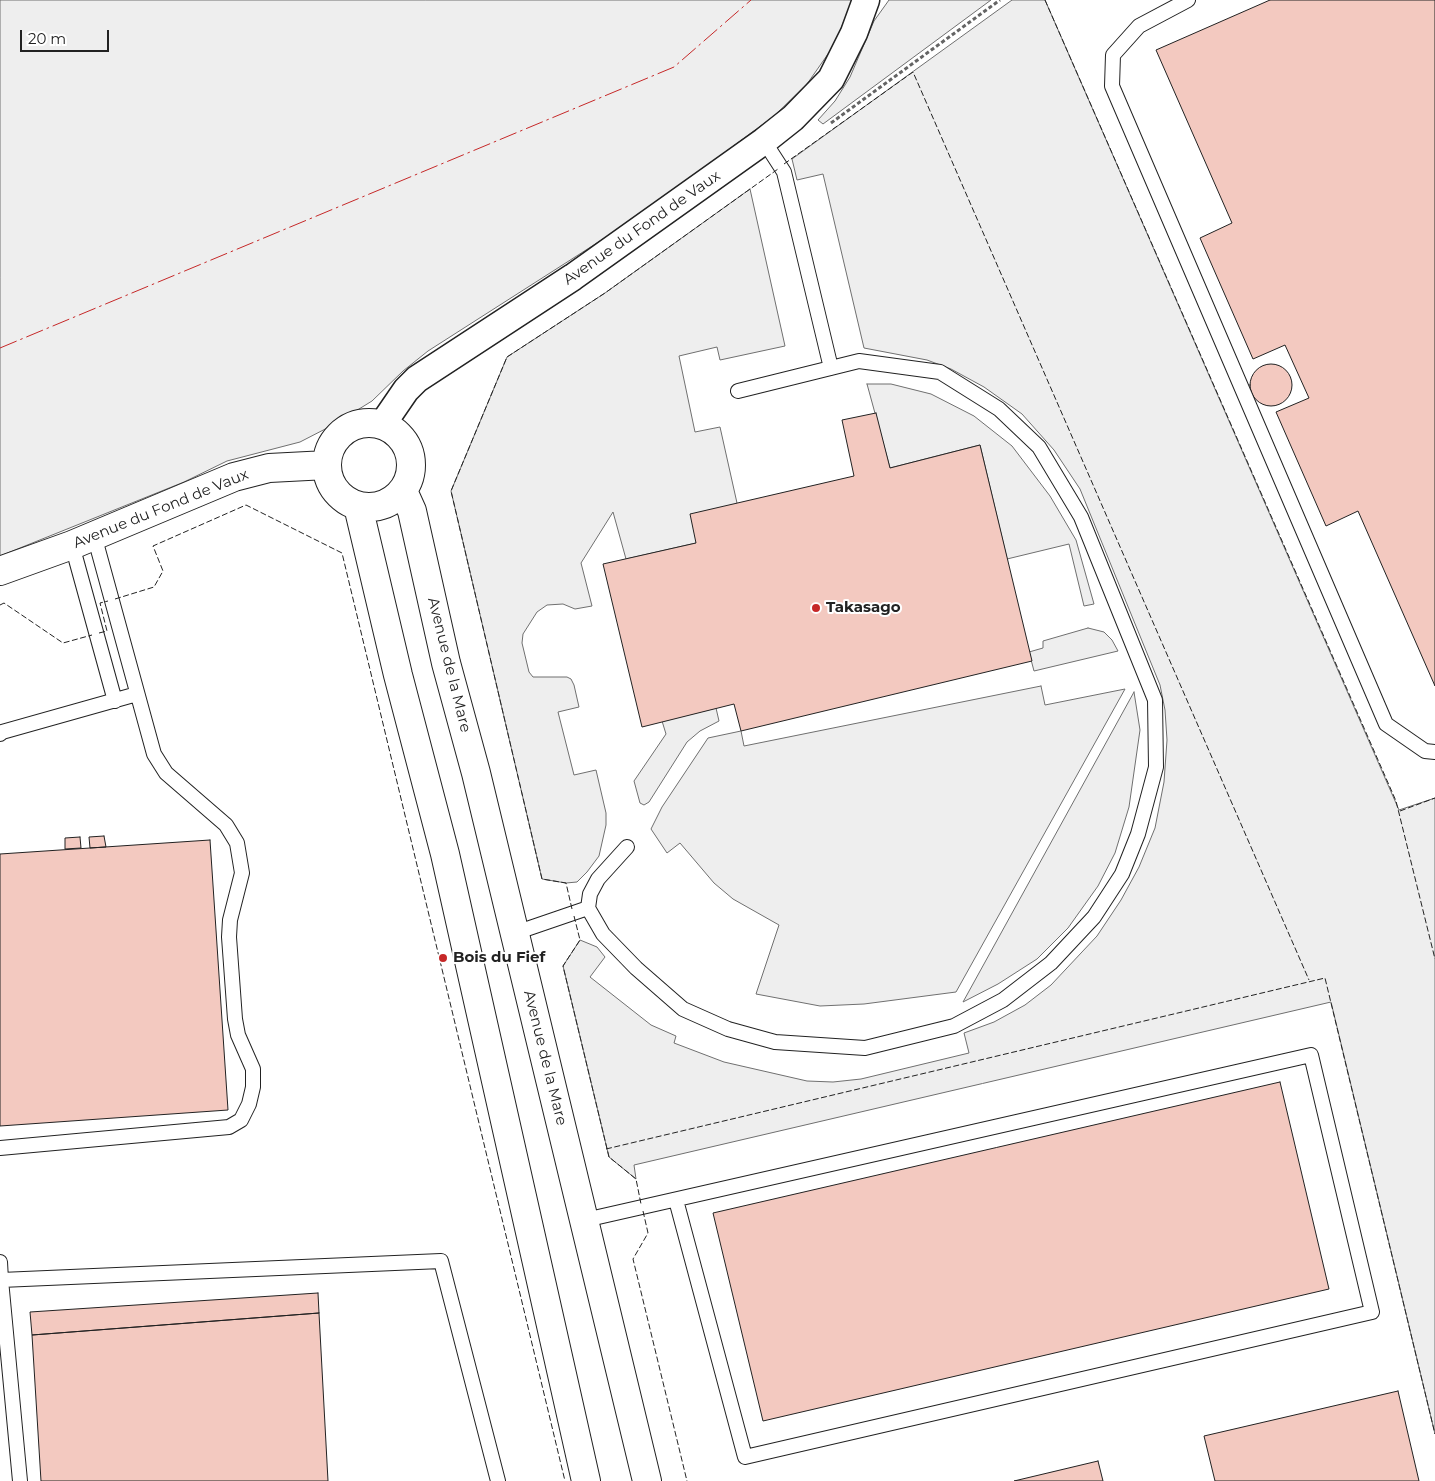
<!DOCTYPE html>
<html>
<head>
<meta charset="utf-8">
<style>
  body { margin:0 }
  #map { position:relative; width:1435px; height:1481px; overflow:hidden; background:#fff; font-family:Montserrat,sans-serif }
  canvas { display:block }
  .scale { position:absolute; left:20px; top:30px; width:89px; height:22px; box-sizing:border-box; border:2px solid #222; border-top:0; padding-left:6px; font-size:15px; line-height:18px; white-space:nowrap; color:#222; -webkit-text-stroke:4px #fff; paint-order:stroke }
</style>
</head>
<body>
<div id="map">
<canvas width="1435" height="1481"></canvas>
<div class="scale">20 m</div>
</div>
<script>
const ctx = document.querySelector('canvas').getContext('2d');
ctx.lineJoin = 'round';
function paint(path, color) { ctx.fillStyle = color; ctx.fill(path, 'evenodd'); }
const poly = rows => new Path2D(rows.map(r => 'M' + r).join(''));
function stroke(path, color, width, dash) { ctx.strokeStyle = color; ctx.lineWidth = width; ctx.lineCap = dash ? 'butt' : 'round'; ctx.setLineDash(dash || []); ctx.stroke(path); }
function label(font, color, halo, rows, align = 'center') {
  ctx.font = font + ' Montserrat,sans-serif'; ctx.lineWidth = 4; ctx.setLineDash([]); ctx.textBaseline = 'middle'; ctx.strokeStyle = halo; ctx.fillStyle = color; for (const [text, x, y, turn = 0] of rows) {
    ctx.save(); ctx.translate(x, y); ctx.rotate((+turn || 0) * Math.PI / 180); ctx.textAlign = isNaN(turn) ? turn : align; if (halo) ctx.strokeText(text, 0, 0); ctx.fillText(text, 0, 0); ctx.restore();
  }
}
const green = poly([
  [0,0,852,0,835,44,807,84,774,116,636,218,428,351,403,371,372,401,333,425,300,442,227,461,184,482,0,556,0,0],
  [889,0,991,0,823,124,818,120,835,101,850,77,874,21,889,0],
  [1012,0,1045,0,1399,810,1435,798,1435,1434,1331,1002,634,1165,636,1179,609,1157,563,966,580,940,597,947,605,957,590,977,651,1025,676,1036,674,1043,724,1062,807,1081,833,1082,861,1079,969,1053,964,1033,994,1022,1025,1005,1051,985,1097,936,1121,900,1139,867,1155,828,1164,782,1167,740,1165,710,1160,685,1080,489,1054,450,1022,414,984,387,951,369,927,360,864,348,823,174,797,180,792,159,1012,0],
  [750,189,785,346,720,360,717,347,679,356,695,432,720,427,737,503,696,543,626,559,613,512,581,563,592,606,575,609,563,604,547,605,537,612,523,634,522,643,529,672,533,677,567,677,571,679,574,685,579,707,558,712,574,775,596,770,606,813,606,825,599,856,587,872,577,882,566,883,542,879,451,491,507,357,605,293,750,189],
  [867,384,891,384,931,394,974,416,1012,446,1050,496,1076,540,1094,604,1084,606,1069,544,1007,559,980,445,890,468,867,384],
  [1088,628,1104,632,1112,640,1118,651,1034,671,1029,652,1043,648,1043,641,1088,628],
  [1041,686,1045,705,1125,689,956,992,864,1004,820,1006,756,994,779,925,733,899,714,883,680,843,667,853,651,829,662,807,708,738,741,731,744,746,1041,686],
  [1134,692,1140,730,1129,807,1115,853,1098,886,1068,928,1037,959,998,984,963,1002,1134,692],
  [716,708,719,721,700,731,687,742,649,802,644,805,640,803,634,781,666,734,662,721,716,708]
]);
paint(green, '#eee');
stroke(green, '#6f6f6f', 1);
const building = poly([
  [1270,0,1435,0,1435,686,1358,511,1326,526,1276,412,1309,398,1285,345,1253,359,1200,238,1232,223,1156,50,1270,0],
  '1250 385a21 21 0 1 1 42 0a21 21 0 1 1-42 0Z',
  [876,413,890,468,980,445,1032,661,741,731,734,704,642,727,603,564,696,543,690,514,854,476,842,420,876,413],
  [104,836,106,847,90,848,89,837,104,836],
  [80,837,81,848,65,849,65,838,80,837],
  [210,840,228,1110,0,1126,0,854,210,840],
  [1280,1082,1329,1289,763,1421,713,1213,1280,1082],
  [318,1293,319,1313,32,1335,30,1312,318,1293],
  [319,1313,328,1481,41,1481,32,1335,319,1313],
  [1398,1391,1419,1481,1215,1481,1204,1436,1398,1391],
  [1098,1461,1103,1481,1014,1481,1098,1461]
]);
paint(building, '#f3c9c0');
stroke(building, '#222', 1);
const lane = poly([
  [1188,0,1139,26,1113,55,1112,86,1386,724,1425,751,1435,752],
  [764,141,784,172,831,368],
  [72,545,115,701],
  [0,734,2,732,137,694],
  [627,847,598,879,590,894,588,908,603,934,636,968,683,1009,728,1029,775,1042,865,1048,954,1026,1003,1000,1051,963,1094,917,1122,874,1138,834,1156,767,1155,700,1081,517,1039,447,999,409,940,372,859,361,738,391],
  [515,933,588,908],
  [0,1148,229,1127,241,1120,249,1104,253,1087,253,1069,238,1035,235,1019,229,937,230,920,242,873,237,843,226,825,166,773,154,754,94,535],
  [585,1220,1311,1055,1372,1312,745,1457,676,1200],
  [0,1262,1,1280],
  [20,1481,1,1280,441,1261,498,1481]
]);
const street = poly([
  [382,425,406,390,417,379,573,277,764,141,793,118,831,79,854,33,866,0]
]);
const secondary = poly([
  '327 465a42 42 0 1 1 84 0a42 42 0 1 1-84 0Z',
  [403,491,412,511,446,663,476,773,647,1481],
  [358,506,398,675,445,854,586,1481],
  [0,571,72,545,234,477,269,468,327,465]
]);
stroke(lane, '#222', 16);
stroke(street, '#222', 29);
stroke(secondary, '#222', 30);
stroke(poly([
  [831,123,1000,0]
]), '#646464', 3, [4, 2.5]);
stroke(lane, '#fff', 14);
stroke(street, '#fff', 26);
stroke(secondary, '#fff', 28);
stroke(poly([
  [1045,0,1396,801,1435,959],
  [784,164,913,72,1309,980],
  [115,599,154,587,163,571,153,546,246,505,342,553,565,1481],
  [0,605,4,603,63,643,92,635],
  [99,633,107,631,100,603,108,601],
  [1400,811,1435,798],
  [572,909,566,883,542,879,451,491,507,357,605,293,778,169],
  [574,916,580,940,563,966,609,1157,636,1179,641,1204],
  [606,1149,1325,978,1435,1434],
  [643,1211,648,1233,633,1259,687,1481]
]), '#222', 1, [6, 2.5]);
stroke(poly([
  [0,348,674,67,751,0]
]), '#c62828', 1, [18, 4, 2.5, 4]);
for (const [x, y, r, color] of [
  [816,608,5,"#c62828"],
  [443,958,5,"#c62828"]
]) { const dot = new Path2D(); dot.arc(x, y, r, 0, 2 * Math.PI); ctx.fillStyle = color; ctx.fill(dot); stroke(dot, '#fff', 2); }
label('15px', '#222', '#fff', [
  ["Avenue du Fond de Vaux",642,228,-35],
  ["Avenue du Fond de Vaux",161,509,-22],
  ["Avenue de la Mare",449,665,76],
  ["Avenue de la Mare",545,1058,76]
]);
label('bold 15px', '#222', '#fff', [
  ["Takasago",826,608],
  ["Bois du Fief",453,958]
], 'left');
</script>
</body>
</html>
